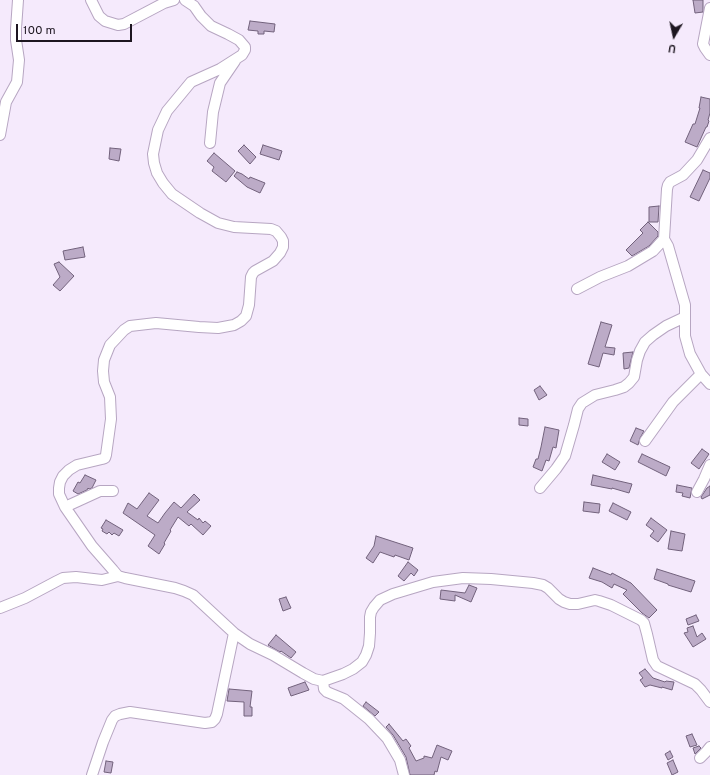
<!DOCTYPE html>
<html>
<head>
<meta charset="utf-8">
<style>
  body { margin:0 }
  #map { position:relative; width:710px; height:775px; overflow:hidden; background:#f5eafc; font-family:Overpass,sans-serif }
  canvas { display:block }
  .north { position:absolute; left:654px; top:16px; width:40px; height:40px; -webkit-text-stroke:3px #f5eafc; paint-order:stroke; rotate:189deg; font-size:11px; font-weight:700; line-height:16px; text-align:center; color:#1d1620 }
  .north::after { content:''; display:block; margin:auto; width:14px; height:18px; background:#1d1620; clip-path:polygon(50% 0,100% 100%,50% 72%,0 100%) }
  .scale { position:absolute; left:16px; top:24px; width:116px; height:18px; box-sizing:border-box; border:2px solid #1d1620; border-top:0; padding-left:5px; font-size:12px; line-height:14px; white-space:nowrap; color:#1d1620; -webkit-text-stroke:3px #f5eafc; paint-order:stroke }
</style>
</head>
<body>
<div id="map">
<canvas width="710" height="775"></canvas>
<div class="north">U</div>
<div class="scale">100 m</div>
</div>
<script>
const ctx = document.querySelector('canvas').getContext('2d');
ctx.lineJoin = 'round';
function paint(path, color) { ctx.fillStyle = color; ctx.fill(path, 'evenodd'); }
const poly = rows => new Path2D(rows.map(r => 'M' + r).join(''));
function stroke(path, color, width, dash) { ctx.strokeStyle = color; ctx.lineWidth = width; ctx.lineCap = dash ? 'butt' : 'round'; ctx.setLineDash(dash || []); ctx.stroke(path); }
const building = poly([
  [693,0,703,0,703,12,695,13,693,0],
  [250,21,275,24,274,32,264,31,264,34,258,34,258,31,248,30,250,21],
  [701,97,710,99,710,113,708,120,709,121,707,127,706,127,697,147,685,142,693,124,695,124,700,108,699,108,701,97],
  [244,145,256,157,250,164,238,151,244,145],
  [263,145,282,151,279,160,260,154,263,145],
  [110,148,121,149,119,161,109,159,110,148],
  [214,153,235,171,226,182,212,171,214,167,207,161,214,153],
  [703,170,710,173,710,178,699,201,690,197,703,170],
  [237,172,242,174,249,179,250,177,265,183,260,193,247,187,234,176,237,172],
  [659,206,658,222,649,222,649,207,659,206],
  [648,222,658,232,658,236,649,246,632,256,626,250,643,233,640,230,648,222],
  [83,247,85,257,65,260,63,251,83,247],
  [59,262,74,276,60,291,53,285,60,277,54,264,59,262],
  [601,322,612,325,605,347,615,348,614,355,603,353,599,367,588,364,601,322],
  [633,352,629,368,624,369,623,353,633,352],
  [540,386,547,395,539,400,534,390,540,386],
  [519,418,528,419,528,426,519,425,519,418],
  [545,427,559,430,556,448,553,447,549,461,546,460,542,471,533,467,536,459,538,459,541,447,545,427],
  [636,428,644,431,640,438,638,445,630,441,636,428],
  [702,449,709,454,699,469,691,463,702,449],
  [607,454,620,462,615,470,602,462,607,454],
  [642,454,670,467,666,476,638,462,642,454],
  [85,475,96,480,92,488,89,489,88,488,87,490,78,494,73,491,78,482,80,483,85,475],
  [593,475,632,484,629,493,612,488,612,489,591,485,593,475],
  [677,485,692,488,690,498,682,496,683,493,676,492,677,485],
  [710,486,710,495,702,499,701,497,707,488,710,486],
  [149,493,159,500,147,516,158,523,165,513,174,502,181,508,194,494,200,500,187,512,198,520,199,518,203,523,205,521,211,526,203,535,191,524,189,526,178,517,170,530,171,531,164,543,165,544,159,554,148,546,155,535,123,513,128,503,137,509,149,493],
  [584,502,600,504,599,513,583,511,584,502],
  [613,503,631,512,627,520,609,511,613,503],
  [651,518,667,530,658,542,650,536,654,531,646,525,651,518],
  [106,520,123,530,119,536,114,533,112,535,109,532,107,534,102,531,103,529,101,528,106,520],
  [671,531,685,534,682,551,668,549,671,531],
  [376,536,413,548,409,560,395,555,394,557,380,552,373,563,366,558,374,546,376,536],
  [408,562,418,570,414,576,411,573,404,581,398,576,408,562],
  [593,568,611,575,612,573,631,583,657,610,649,618,642,613,623,594,627,590,614,584,612,588,602,582,589,578,593,568],
  [657,569,695,581,691,592,668,585,668,584,654,579,657,569],
  [469,585,477,588,471,602,455,595,455,601,440,599,441,590,465,593,469,585],
  [286,597,291,608,283,611,279,599,286,597],
  [696,615,699,621,688,625,686,619,696,615],
  [693,626,697,637,702,633,706,639,693,647,684,633,688,632,687,628,693,626],
  [276,635,296,652,291,658,281,651,280,652,268,645,276,635],
  [645,669,653,678,665,682,666,681,674,682,672,690,662,687,662,688,650,685,645,687,640,680,643,678,639,673,645,669],
  [305,682,309,690,291,696,288,688,305,682],
  [229,689,252,691,250,707,252,707,252,716,244,716,244,702,227,701,229,689],
  [366,702,379,712,375,716,363,706,366,702],
  [389,724,403,741,406,739,411,746,409,748,416,761,424,758,424,756,432,758,437,745,452,751,448,760,441,757,437,772,435,771,434,775,410,775,406,757,393,735,386,727,389,724],
  [692,734,697,745,690,747,686,736,692,734],
  [699,746,701,748,695,754,693,748,699,746],
  [670,751,673,757,668,760,665,754,670,751],
  [673,760,678,772,672,775,667,763,673,760],
  [106,761,113,762,111,773,104,772,106,761]
]);
paint(building, '#bcabc7');
stroke(building, '#72627c', 1);
const minor = poly([
  [91,0,99,16,105,21,118,25,124,24,164,3,174,0],
  [185,0,194,6,201,16,211,26,228,34,239,40,245,47,245,50,242,55,220,69,191,82,167,111,158,130,153,154,154,163,157,173,163,183,172,194,200,213,218,223,234,227,271,229,276,231,281,237,283,241,283,247,280,253,273,261,255,271,253,273,251,277,249,305,246,316,241,321,234,325,218,328,199,327,156,323,130,326,124,330,110,345,104,360,103,371,104,382,110,397,111,419,106,455,105,458,102,459,77,465,69,470,63,476,60,482,59,488,59,494,65,507,92,546,113,570,118,576,125,578,175,588,184,591,193,595,234,633,250,644,273,655,303,673,314,679,323,681,343,674,353,669,362,662,366,655,369,646,370,633,370,617,371,612,374,607,380,600,393,594,433,582,463,578,491,579,533,583,543,585,548,588,559,599,564,602,570,604,578,604,595,600,599,601,611,605,641,620,644,623,647,634,653,660,657,666,695,684,701,690,710,702],
  [710,8,703,44,705,48,710,55],
  [0,135,6,102,17,82,19,60,16,40,16,29,18,0],
  [710,138,697,160,683,175,670,182,668,185,667,189,664,239,668,246,685,305,685,336,690,354,701,374,710,384],
  [210,143,213,112,220,83,235,61],
  [577,289,600,277,628,266,653,251,664,239],
  [645,441,673,402,701,374],
  [540,488,556,469,565,456,574,425,578,409,582,403,595,395,615,390,624,387,629,383,634,377,637,360,640,351,645,342,653,335,666,326,685,317],
  [697,492,704,479,710,465],
  [65,507,100,491,113,491],
  [0,608,25,598,57,581,63,578,76,577,102,580,118,576],
  [323,681,324,689,327,692,344,699,369,719,387,738,400,760,404,775],
  [700,758,706,752,710,747],
  [92,775,103,742,112,720,115,716,120,714,130,712,205,723,212,722,215,719,217,714,234,633]
]);
stroke(minor, '#b7a6c2', 12);
stroke(minor, '#fff', 10);
</script>
</body>
</html>
